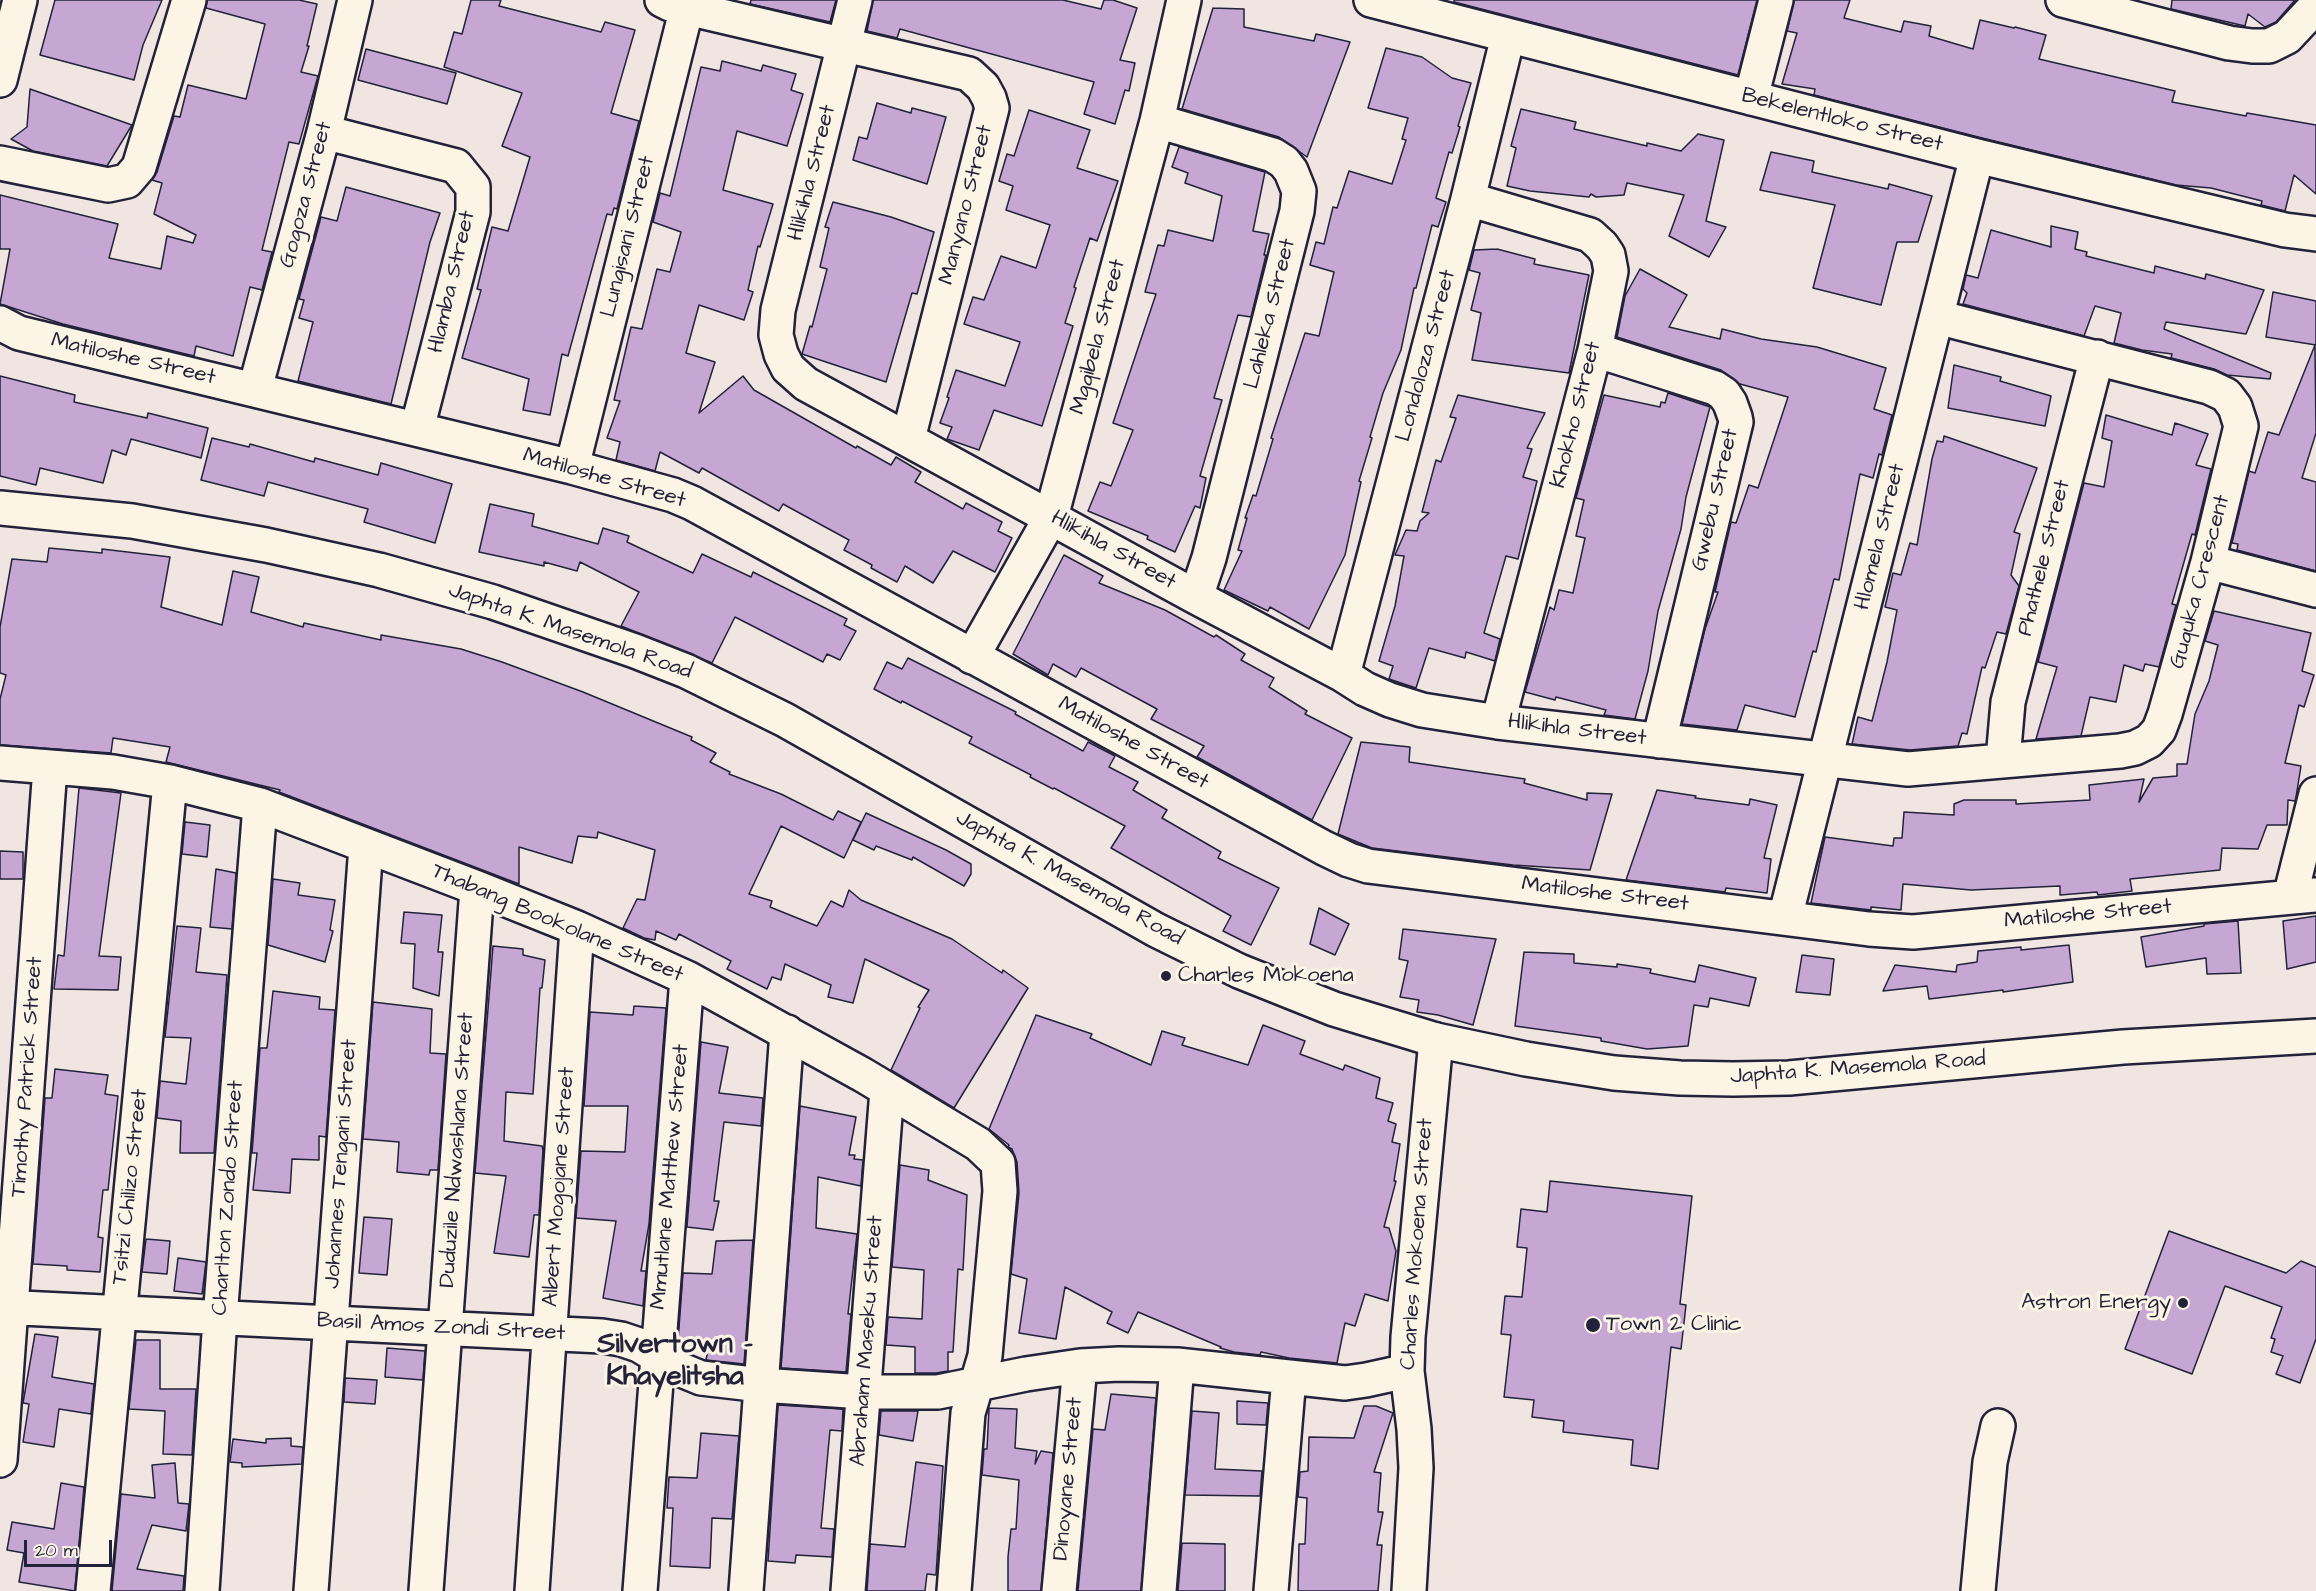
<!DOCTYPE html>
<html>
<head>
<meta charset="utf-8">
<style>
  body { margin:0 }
  #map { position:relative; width:2316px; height:1591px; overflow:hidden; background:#f1e5e1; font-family:"Architects Daughter",sans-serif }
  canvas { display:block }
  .scale { position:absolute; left:24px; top:1540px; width:88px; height:27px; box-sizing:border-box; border:3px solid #22223b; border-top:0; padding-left:8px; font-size:18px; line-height:21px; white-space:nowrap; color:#22223b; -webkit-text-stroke:4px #fcf5e5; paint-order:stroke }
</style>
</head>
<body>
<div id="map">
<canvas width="2316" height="1591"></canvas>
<div class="scale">20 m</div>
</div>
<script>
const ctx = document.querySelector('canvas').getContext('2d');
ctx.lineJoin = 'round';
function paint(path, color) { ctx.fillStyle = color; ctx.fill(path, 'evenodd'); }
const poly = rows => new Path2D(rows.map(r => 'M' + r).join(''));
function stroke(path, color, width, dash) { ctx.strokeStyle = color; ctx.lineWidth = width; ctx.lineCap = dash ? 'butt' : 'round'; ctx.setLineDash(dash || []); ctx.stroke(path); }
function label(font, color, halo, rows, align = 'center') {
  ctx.font = font + ' "Architects Daughter",sans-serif'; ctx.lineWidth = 6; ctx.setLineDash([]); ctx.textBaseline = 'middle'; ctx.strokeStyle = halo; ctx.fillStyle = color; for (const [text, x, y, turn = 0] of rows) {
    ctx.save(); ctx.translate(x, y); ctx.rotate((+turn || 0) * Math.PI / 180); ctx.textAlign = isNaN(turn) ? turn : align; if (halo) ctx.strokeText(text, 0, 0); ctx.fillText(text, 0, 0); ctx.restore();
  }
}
const building = poly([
  [55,0,162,0,143,45,134,80,40,55,55,0],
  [207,0,299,0,317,4,307,46,309,46,301,72,318,76,299,144,289,142,262,250,272,252,262,290,250,287,233,356,196,346,194,356,63,324,0,304,10,249,0,249,0,195,118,224,109,258,161,269,167,236,193,243,196,235,154,214,162,183,152,180,157,172,174,116,180,117,188,85,246,99,265,24,206,8,207,0],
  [471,0,501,0,499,6,601,32,605,22,635,30,611,113,639,121,617,209,614,208,612,215,607,214,568,356,562,354,550,415,523,410,529,379,462,358,481,290,477,289,492,227,508,231,530,157,502,146,522,93,444,67,454,32,462,34,471,0],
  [751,0,836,0,830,22,750,4,751,0],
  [873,0,1063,0,1101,9,1104,0,1113,0,1137,8,1120,60,1135,63,1129,91,1125,90,1115,124,1084,114,1094,82,900,29,897,38,867,31,873,0],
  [1454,0,1757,0,1738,75,1454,2,1454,0],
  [1794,0,1850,0,1844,18,1901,32,1904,21,1931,26,1929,36,1973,49,1980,20,2014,28,2015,27,2046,35,2039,59,2175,91,2172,102,2246,116,2247,113,2316,125,2316,194,2294,175,2285,211,2261,205,2262,201,2211,188,2176,185,1982,138,1814,95,1815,89,1782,84,1797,33,1787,31,1794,0],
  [2172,0,2295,0,2276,22,2265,27,2248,14,2245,26,2171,9,2172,0],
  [1213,8,1244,9,1244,27,1314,41,1316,34,1350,42,1307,157,1279,137,1182,109,1213,8],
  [1386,48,1422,57,1452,78,1471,83,1458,126,1460,127,1452,153,1449,152,1436,198,1446,202,1438,227,1432,225,1416,288,1414,288,1401,350,1383,393,1370,437,1372,438,1359,481,1361,482,1345,555,1309,629,1270,607,1268,611,1224,590,1242,551,1238,550,1247,518,1245,518,1253,495,1256,496,1273,439,1271,438,1305,333,1319,336,1334,272,1310,265,1316,242,1324,244,1333,207,1337,208,1349,171,1392,184,1406,140,1402,139,1408,118,1368,108,1386,48],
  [366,49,456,73,447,104,358,80,366,49],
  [722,61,761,71,763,65,796,74,791,90,803,94,787,146,737,131,723,190,773,204,760,247,758,246,748,290,753,292,744,320,699,305,686,353,715,362,699,413,743,376,754,390,856,448,857,446,891,465,896,457,921,472,915,482,963,509,966,503,1002,522,998,531,1012,538,995,572,953,551,933,583,905,566,897,582,871,568,872,565,844,550,849,540,783,504,779,511,702,468,699,473,660,452,655,471,616,460,620,442,607,438,620,401,614,400,631,327,642,329,657,269,670,272,681,232,653,222,660,193,670,196,701,67,720,71,722,61],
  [30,89,132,125,107,166,33,151,11,139,27,127,30,89],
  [877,103,911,113,912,108,946,117,927,184,853,160,859,137,867,139,877,103],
  [1521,109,1576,122,1574,129,1647,146,1647,143,1681,151,1698,134,1724,140,1706,221,1726,227,1709,257,1669,236,1684,195,1627,183,1624,195,1596,197,1591,194,1589,197,1530,191,1507,186,1516,148,1511,146,1521,109],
  [1029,110,1090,130,1077,168,1118,181,1097,241,1090,238,1074,287,1076,288,1065,323,1073,326,1042,426,994,410,979,450,947,439,952,427,940,423,949,398,947,397,956,370,1005,386,1020,342,964,324,973,297,984,300,1001,256,1036,268,1050,225,1006,210,1013,186,999,181,1007,154,1014,156,1029,110],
  [1179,147,1265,172,1253,231,1269,234,1264,255,1266,255,1251,317,1238,315,1214,398,1222,400,1200,476,1206,478,1200,508,1195,506,1175,552,1147,539,1148,536,1088,511,1100,482,1111,486,1133,430,1113,423,1156,294,1145,292,1158,245,1164,246,1168,230,1213,241,1222,196,1185,183,1188,173,1172,167,1179,147],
  [1771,152,1814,161,1812,172,1888,189,1889,184,1932,196,1918,242,1897,242,1881,305,1813,288,1835,205,1760,190,1771,152],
  [346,187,440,213,430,242,391,404,298,381,313,322,299,318,304,300,299,299,321,217,337,221,346,187],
  [833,202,891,217,934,232,917,294,912,293,886,382,802,354,810,326,812,327,827,269,820,267,829,228,825,227,833,202],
  [2051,226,2078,232,2075,249,2087,252,2086,256,2154,273,2155,266,2205,279,2206,274,2264,290,2246,334,2166,322,2164,329,2271,373,2270,379,2227,375,2214,369,2171,358,2172,354,2142,350,2114,343,2121,313,2095,306,2084,336,1963,304,1967,293,1963,289,1966,275,1978,278,1991,230,2051,247,2051,226],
  [1497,249,1535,259,1534,264,1589,275,1569,373,1472,360,1481,313,1471,310,1480,273,1469,270,1474,250,1497,249],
  [1640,269,1687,295,1669,327,1720,339,1722,329,1761,339,1817,347,1886,368,1874,409,1892,415,1882,455,1879,454,1873,478,1860,474,1839,580,1834,579,1816,652,1813,651,1795,717,1745,705,1737,730,1682,724,1705,629,1718,592,1715,592,1731,522,1736,523,1749,485,1758,488,1788,397,1740,384,1721,370,1617,337,1625,296,1640,269],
  [2273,292,2316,301,2316,345,2266,337,2273,292],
  [2315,345,2316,433,2302,478,2316,482,2316,571,2237,550,2238,544,2232,543,2249,471,2255,473,2268,432,2279,435,2315,345],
  [1954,365,2001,377,2000,381,2051,396,2045,426,1948,408,1954,365],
  [0,376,75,395,74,402,147,418,148,413,208,428,201,458,131,439,126,455,112,450,103,483,40,468,36,485,0,476,0,376],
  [1668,393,1710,407,1686,497,1681,529,1658,611,1648,671,1635,719,1604,715,1606,710,1556,697,1555,700,1525,692,1550,607,1554,610,1559,590,1573,593,1585,538,1576,536,1584,500,1576,498,1604,395,1660,407,1661,402,1665,403,1668,393],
  [1458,395,1545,413,1527,448,1532,449,1523,477,1537,481,1518,559,1506,556,1484,633,1500,639,1495,661,1466,652,1465,658,1429,648,1416,688,1389,679,1393,666,1379,661,1395,606,1404,556,1395,555,1406,530,1417,531,1420,521,1429,513,1422,512,1436,460,1441,462,1456,418,1450,417,1458,395],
  [2106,415,2172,435,2175,423,2208,434,2196,465,2211,469,2195,535,2192,534,2172,604,2176,605,2159,667,2145,664,2143,671,2124,665,2116,702,2090,697,2081,736,2036,739,2057,667,2038,662,2084,483,2104,487,2112,441,2102,438,2106,415],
  [1944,436,2037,468,2014,532,2020,534,2011,575,2019,586,2006,634,1997,632,1985,668,1982,667,1967,734,1962,733,1958,746,1910,750,1852,744,1858,717,1872,721,1887,662,1897,610,1885,607,1893,573,1901,575,1910,543,1917,545,1932,459,1937,441,1943,442,1944,436],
  [212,438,249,447,250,444,314,462,315,458,378,475,381,463,452,484,435,543,364,522,368,509,268,482,264,496,201,480,212,438],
  [490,504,534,514,532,526,598,544,603,528,629,536,627,542,693,573,702,554,751,577,753,572,847,619,844,625,856,631,840,660,827,654,823,662,735,617,712,663,621,626,639,592,580,562,577,571,544,562,544,566,479,552,490,504],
  [49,548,102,553,102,549,170,557,161,607,222,625,233,571,259,577,251,612,303,627,304,623,381,640,381,635,461,649,502,662,583,692,692,737,691,740,716,753,710,762,730,772,729,774,781,794,833,820,838,811,861,822,844,858,781,826,749,894,772,901,770,907,817,926,831,901,843,907,849,890,861,900,952,939,1002,973,1003,970,1028,988,954,1108,891,1070,920,1008,918,1007,929,990,865,959,853,1003,828,997,831,985,785,964,781,980,772,977,767,989,727,969,731,961,679,934,676,940,656,931,655,940,644,938,623,928,637,899,645,900,655,850,598,832,597,838,578,836,572,863,519,847,519,884,279,792,280,790,166,762,170,747,113,738,111,753,0,745,0,699,6,675,0,673,0,627,12,559,47,562,49,548],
  [1064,555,1103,576,1099,583,1165,610,1214,637,1216,635,1245,654,1241,660,1274,678,1269,687,1307,711,1305,714,1352,738,1312,820,1197,757,1204,746,1151,719,1157,709,1105,681,1081,668,1076,677,1053,664,1048,675,1013,654,1064,555],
  [2214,611,2311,633,2302,671,2314,675,2304,707,2299,705,2285,763,2301,766,2296,797,2295,801,2288,800,2287,825,2267,825,2258,849,2222,848,2220,870,2130,879,2132,891,2098,895,2097,892,2060,895,2060,886,1971,890,1903,884,1901,910,1871,907,1871,910,1811,903,1825,837,1893,846,1894,838,1902,838,1904,812,1954,815,1954,804,1964,800,2016,800,2016,804,2090,800,2089,785,2144,779,2139,802,2153,778,2177,776,2177,764,2187,764,2195,714,2209,681,2218,645,2205,641,2214,611],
  [908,658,1016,712,1015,714,1083,751,1088,742,1115,756,1109,767,1138,782,1133,790,1167,810,1162,818,1221,852,1218,858,1279,888,1251,945,1223,931,1231,916,1111,848,1125,826,1054,788,1053,789,1030,777,1031,775,969,743,972,737,902,701,901,703,874,689,887,662,902,669,908,658],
  [1361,742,1410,747,1409,762,1525,779,1524,783,1587,800,1587,793,1612,794,1590,870,1513,865,1372,848,1338,834,1361,742],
  [79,788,121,793,99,956,121,957,118,990,54,989,58,955,64,956,79,788],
  [1657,790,1696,796,1695,798,1749,805,1750,799,1777,805,1764,858,1771,859,1767,893,1726,888,1725,892,1626,880,1657,790],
  [866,813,946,850,971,864,971,874,964,886,913,857,912,860,876,846,874,850,853,840,866,813],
  [185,822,210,825,207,857,182,854,185,822],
  [0,851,23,852,23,879,0,879,0,851],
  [216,869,236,873,232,929,210,927,216,869],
  [273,879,300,883,298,895,335,900,330,930,333,931,325,962,268,945,273,879],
  [1319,908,1349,924,1335,955,1310,944,1319,908],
  [404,912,442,915,438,952,443,952,439,996,413,988,415,944,401,943,404,912],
  [2316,916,2316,962,2287,969,2283,921,2316,916],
  [2238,921,2241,973,2207,974,2206,958,2146,967,2141,937,2204,926,2204,924,2238,921],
  [177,926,201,928,196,972,227,975,214,1153,180,1153,181,1121,157,1118,160,1081,186,1084,191,1038,165,1037,177,926],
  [1403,929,1496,939,1473,1025,1438,1015,1417,1012,1419,1000,1400,997,1408,961,1399,959,1403,929],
  [2069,945,2073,982,2003,992,2003,990,1929,999,1927,986,1883,991,1895,965,1956,972,1957,965,1977,962,1978,951,2021,947,2021,950,2069,945],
  [493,946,523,949,523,955,545,960,542,988,540,988,533,1094,506,1092,504,1141,542,1146,543,1150,539,1215,534,1215,529,1257,494,1253,506,1176,475,1173,493,946],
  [1524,952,1574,954,1574,963,1617,967,1617,964,1651,969,1650,973,1695,982,1699,965,1756,978,1749,1006,1710,998,1708,1007,1694,1005,1688,1046,1647,1049,1601,1041,1601,1038,1515,1026,1524,952],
  [1802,955,1834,959,1830,995,1796,992,1802,955],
  [273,991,320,997,319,1009,335,1010,326,1137,319,1136,319,1160,292,1159,290,1193,253,1190,257,1153,252,1153,260,1048,267,1048,273,991],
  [373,1002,432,1009,430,1053,446,1054,438,1170,430,1170,429,1175,397,1172,399,1142,363,1139,373,1002],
  [634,1006,666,1008,649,1224,641,1271,646,1271,643,1306,603,1298,616,1221,576,1218,581,1151,625,1152,628,1106,584,1106,590,1012,633,1015,634,1006],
  [1036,1015,1092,1034,1090,1038,1151,1065,1162,1031,1185,1038,1182,1045,1248,1065,1263,1025,1305,1041,1300,1054,1343,1070,1345,1065,1380,1078,1376,1098,1393,1103,1388,1121,1396,1124,1392,1142,1400,1144,1394,1181,1396,1181,1384,1227,1389,1228,1396,1251,1388,1301,1365,1294,1355,1326,1345,1323,1337,1363,1289,1358,1261,1352,1260,1355,1234,1352,1220,1348,1221,1347,1138,1312,1128,1333,1107,1323,1112,1312,1065,1287,1056,1339,1019,1333,1027,1279,1011,1274,1019,1193,1017,1162,1012,1149,1008,1147,1009,1145,989,1129,1036,1015],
  [701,1042,728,1047,719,1093,763,1098,761,1126,724,1122,714,1201,719,1201,713,1230,687,1227,701,1042],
  [55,1069,108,1075,105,1094,118,1096,108,1190,103,1190,98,1237,103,1238,100,1272,67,1270,67,1266,33,1264,45,1098,52,1098,55,1069],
  [800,1106,856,1117,849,1155,855,1155,854,1159,863,1160,861,1186,818,1177,816,1228,857,1234,848,1314,851,1314,846,1372,781,1368,800,1106],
  [900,1165,929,1170,928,1180,967,1195,963,1270,958,1269,953,1352,948,1352,948,1371,936,1373,915,1373,915,1347,886,1345,888,1317,922,1319,924,1270,892,1267,900,1165],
  [1550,1181,1692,1196,1680,1304,1686,1305,1681,1349,1671,1347,1658,1469,1631,1465,1633,1440,1563,1432,1564,1421,1532,1417,1534,1400,1504,1397,1511,1335,1501,1334,1505,1296,1522,1297,1527,1248,1517,1247,1521,1209,1547,1212,1550,1181],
  [364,1217,392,1219,387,1275,359,1273,364,1217],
  [2169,1231,2286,1273,2301,1261,2316,1267,2316,1339,2300,1383,2276,1374,2283,1356,2271,1352,2275,1339,2271,1338,2282,1307,2225,1286,2192,1374,2125,1349,2169,1231],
  [146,1239,170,1241,167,1274,142,1272,146,1239],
  [753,1240,744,1364,706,1360,709,1345,678,1341,683,1273,712,1274,716,1241,753,1240],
  [178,1258,206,1262,202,1294,174,1291,178,1258],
  [35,1334,58,1337,52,1377,94,1384,91,1414,59,1409,54,1447,23,1442,29,1404,23,1403,35,1334],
  [136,1340,160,1340,160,1389,196,1389,192,1455,163,1454,165,1411,129,1409,136,1340],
  [387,1348,425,1351,423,1380,385,1377,387,1348],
  [345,1378,377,1380,375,1404,344,1402,345,1378],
  [1111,1394,1156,1398,1141,1591,1078,1591,1093,1429,1105,1430,1111,1394],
  [1237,1401,1268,1403,1266,1425,1237,1424,1237,1401],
  [778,1405,843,1409,842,1431,830,1430,821,1528,834,1529,832,1557,796,1555,795,1563,768,1561,778,1405],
  [1364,1406,1376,1406,1393,1413,1374,1472,1381,1473,1378,1512,1383,1512,1377,1545,1382,1545,1378,1591,1298,1591,1299,1544,1305,1544,1307,1498,1298,1497,1300,1472,1308,1471,1309,1437,1354,1438,1364,1406],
  [989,1408,1017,1409,1015,1448,1037,1451,1035,1464,1041,1451,1053,1453,1041,1591,1008,1591,1008,1557,1011,1529,1016,1529,1019,1480,982,1475,984,1449,987,1449,989,1408],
  [881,1411,918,1411,913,1441,879,1435,881,1411],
  [1192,1411,1219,1413,1215,1469,1262,1471,1260,1496,1185,1495,1192,1411],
  [701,1433,739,1436,732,1519,712,1518,710,1568,670,1566,673,1508,667,1508,669,1477,697,1478,701,1433],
  [291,1438,291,1446,303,1447,302,1464,242,1467,242,1463,230,1462,233,1439,266,1443,266,1439,291,1438],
  [916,1462,943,1466,936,1575,927,1574,925,1591,867,1591,870,1544,905,1547,916,1462],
  [175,1463,178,1503,189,1504,186,1531,152,1525,137,1569,184,1576,183,1591,112,1591,121,1494,155,1498,152,1465,175,1463],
  [61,1483,84,1487,75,1591,19,1582,24,1553,7,1550,12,1522,54,1529,61,1483],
  [1182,1543,1225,1544,1225,1591,1178,1591,1182,1543]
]);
paint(building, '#c6a6d2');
stroke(building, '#22223b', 1.5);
const minor = poly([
  [662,0,670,4,969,74,983,87,989,98,992,108,908,439],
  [855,0,778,310,776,335,781,354,788,368,806,384,1196,597,1343,675,1365,689,1390,700,1422,710,1498,722,1908,769,2120,751,2135,748,2149,741,2159,730,2165,714,2208,562,2241,426,2235,407,2226,395,2209,387,1937,317],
  [1371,0,1977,156,2285,230,2316,234],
  [2063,0,2229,43,2252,46,2269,46,2287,37,2316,6],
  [0,80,20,0],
  [1751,98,1776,0],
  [1157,121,1273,155,1284,162,1291,171,1299,191,1297,211,1209,558,1196,597],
  [324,132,456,166,473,187,473,212,417,429],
  [0,163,108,185,127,181,139,167,189,0],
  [1468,199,1590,235,1602,246,1608,255,1611,271,1595,350,1498,722],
  [0,323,19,333,572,467,673,495,692,503,1324,848,1349,860,1368,866,1869,929,1913,932,2316,895],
  [1595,350,1715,388,1724,394,1730,403,1735,417,1736,422,1659,741],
  [255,389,324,132,355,0],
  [572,467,687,7],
  [2208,562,2316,590],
  [972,657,1051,517,1157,121,1184,0],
  [1343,675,1468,199,1508,36],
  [2003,760,2008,702,2097,357],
  [0,763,113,772,170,782,260,805,477,888,577,928,687,978,863,1075,978,1144,998,1163,1000,1191,985,1356,968,1413,954,1591],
  [2290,897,2316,794],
  [1785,918,1977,156],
  [0,1307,602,1336,621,1339,639,1345,679,1369,701,1378,761,1385,863,1392,938,1392,1026,1374,1080,1366,1119,1364,1177,1365,1345,1383,1366,1380,1407,1371],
  [0,1460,50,767],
  [93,1591,170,782],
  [202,1591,220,1318,260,805],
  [311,1591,366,846],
  [426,1591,477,888],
  [532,1591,577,928],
  [640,1591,687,978],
  [746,1591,787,1032],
  [848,1591,887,1090],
  [1059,1591,1080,1366],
  [1159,1591,1177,1365],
  [1271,1591,1289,1377],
  [1409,1591,1416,1468,1414,1429,1407,1371,1408,1337,1436,1040],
  [1978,1591,1990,1462,1998,1426]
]);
const secondary = poly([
  [0,508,132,521,266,545,379,570,493,602,635,651,686,671,785,720,1156,930,1239,971,1334,1009,1436,1040,1526,1059,1614,1073,1680,1078,1733,1079,1789,1078,2123,1047,2316,1036]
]);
stroke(minor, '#22223b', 38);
stroke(secondary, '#22223b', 38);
stroke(minor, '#fcf5e5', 33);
stroke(secondary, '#fcf5e5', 33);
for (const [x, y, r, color] of [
  [1166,976,6,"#22223b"],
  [2183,1303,6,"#22223b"],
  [1593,1325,8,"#22223b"]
]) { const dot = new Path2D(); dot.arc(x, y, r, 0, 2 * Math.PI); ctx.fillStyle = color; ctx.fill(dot); stroke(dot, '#fcf5e5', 2); }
label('22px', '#22223b', '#fcf5e5', [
  ["Bekelentloko Street",1842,121,14],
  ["Hlikihla Street",813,173,-76],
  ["Gogoza Street",307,195,-75],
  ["Manyano Street",967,205,-76],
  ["Lungisani Street",629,237,-76],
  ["Hlamba Street",453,282,-77],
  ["Lahleka Street",1271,314,-76],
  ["Mgqibela Street",1099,337,-75],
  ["Londoloza Street",1427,356,-75],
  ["Matiloshe Street",133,360,13],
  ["Khokho Street",1577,415,-76],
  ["Matiloshe Street",604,479,16],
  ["Gwebu Street",1716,500,-77],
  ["Hlomela Street",1881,537,-76],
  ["Hlikihla Street",1113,551,29],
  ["Phathele Street",2045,558,-76],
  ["Guquka Crescent",2201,582,-75],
  ["Japhta K. Masemola Road",570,632,19],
  ["Hlikihla Street",1577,731,7],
  ["Matiloshe Street",1133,744,29],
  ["Japhta K. Masemola Road",1069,879,29],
  ["Matiloshe Street",1605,895,7],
  ["Matiloshe Street",2088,915,-5],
  ["Thabang Bookolane Street",557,924,23],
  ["Japhta K. Masemola Road",1858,1069,-4],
  ["Timothy Patrick Street",28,1077,-86],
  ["Duduzile Ndwashlana Street",458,1150,-86],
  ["Johannes Tengani Street",342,1164,-86],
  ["Mmutlane Matthew Street",671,1177,-85],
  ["Tsitzi Chilizo Street",131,1187,-84],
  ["Albert Mogojane Street",560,1187,-86],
  ["Charlton Zondo Street",229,1198,-86],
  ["Charles Mokoena Street",1418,1244,-86],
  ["Basil Amos Zondi Street",441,1328,3],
  ["Abraham Maseku Street",868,1341,-86],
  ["Dinoyane Street",1069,1479,-85]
]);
label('22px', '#22223b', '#fcf5e5', [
  ["Charles Mokoena",1178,976],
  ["Astron Energy",2171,1303,"right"],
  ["Town 2 Clinic",1606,1325]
], 'left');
label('bold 28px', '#22223b', '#fcf5e5', [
  ["Silvertown -",675,1346],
  ["Khayelitsha",675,1378]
]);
</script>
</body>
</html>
